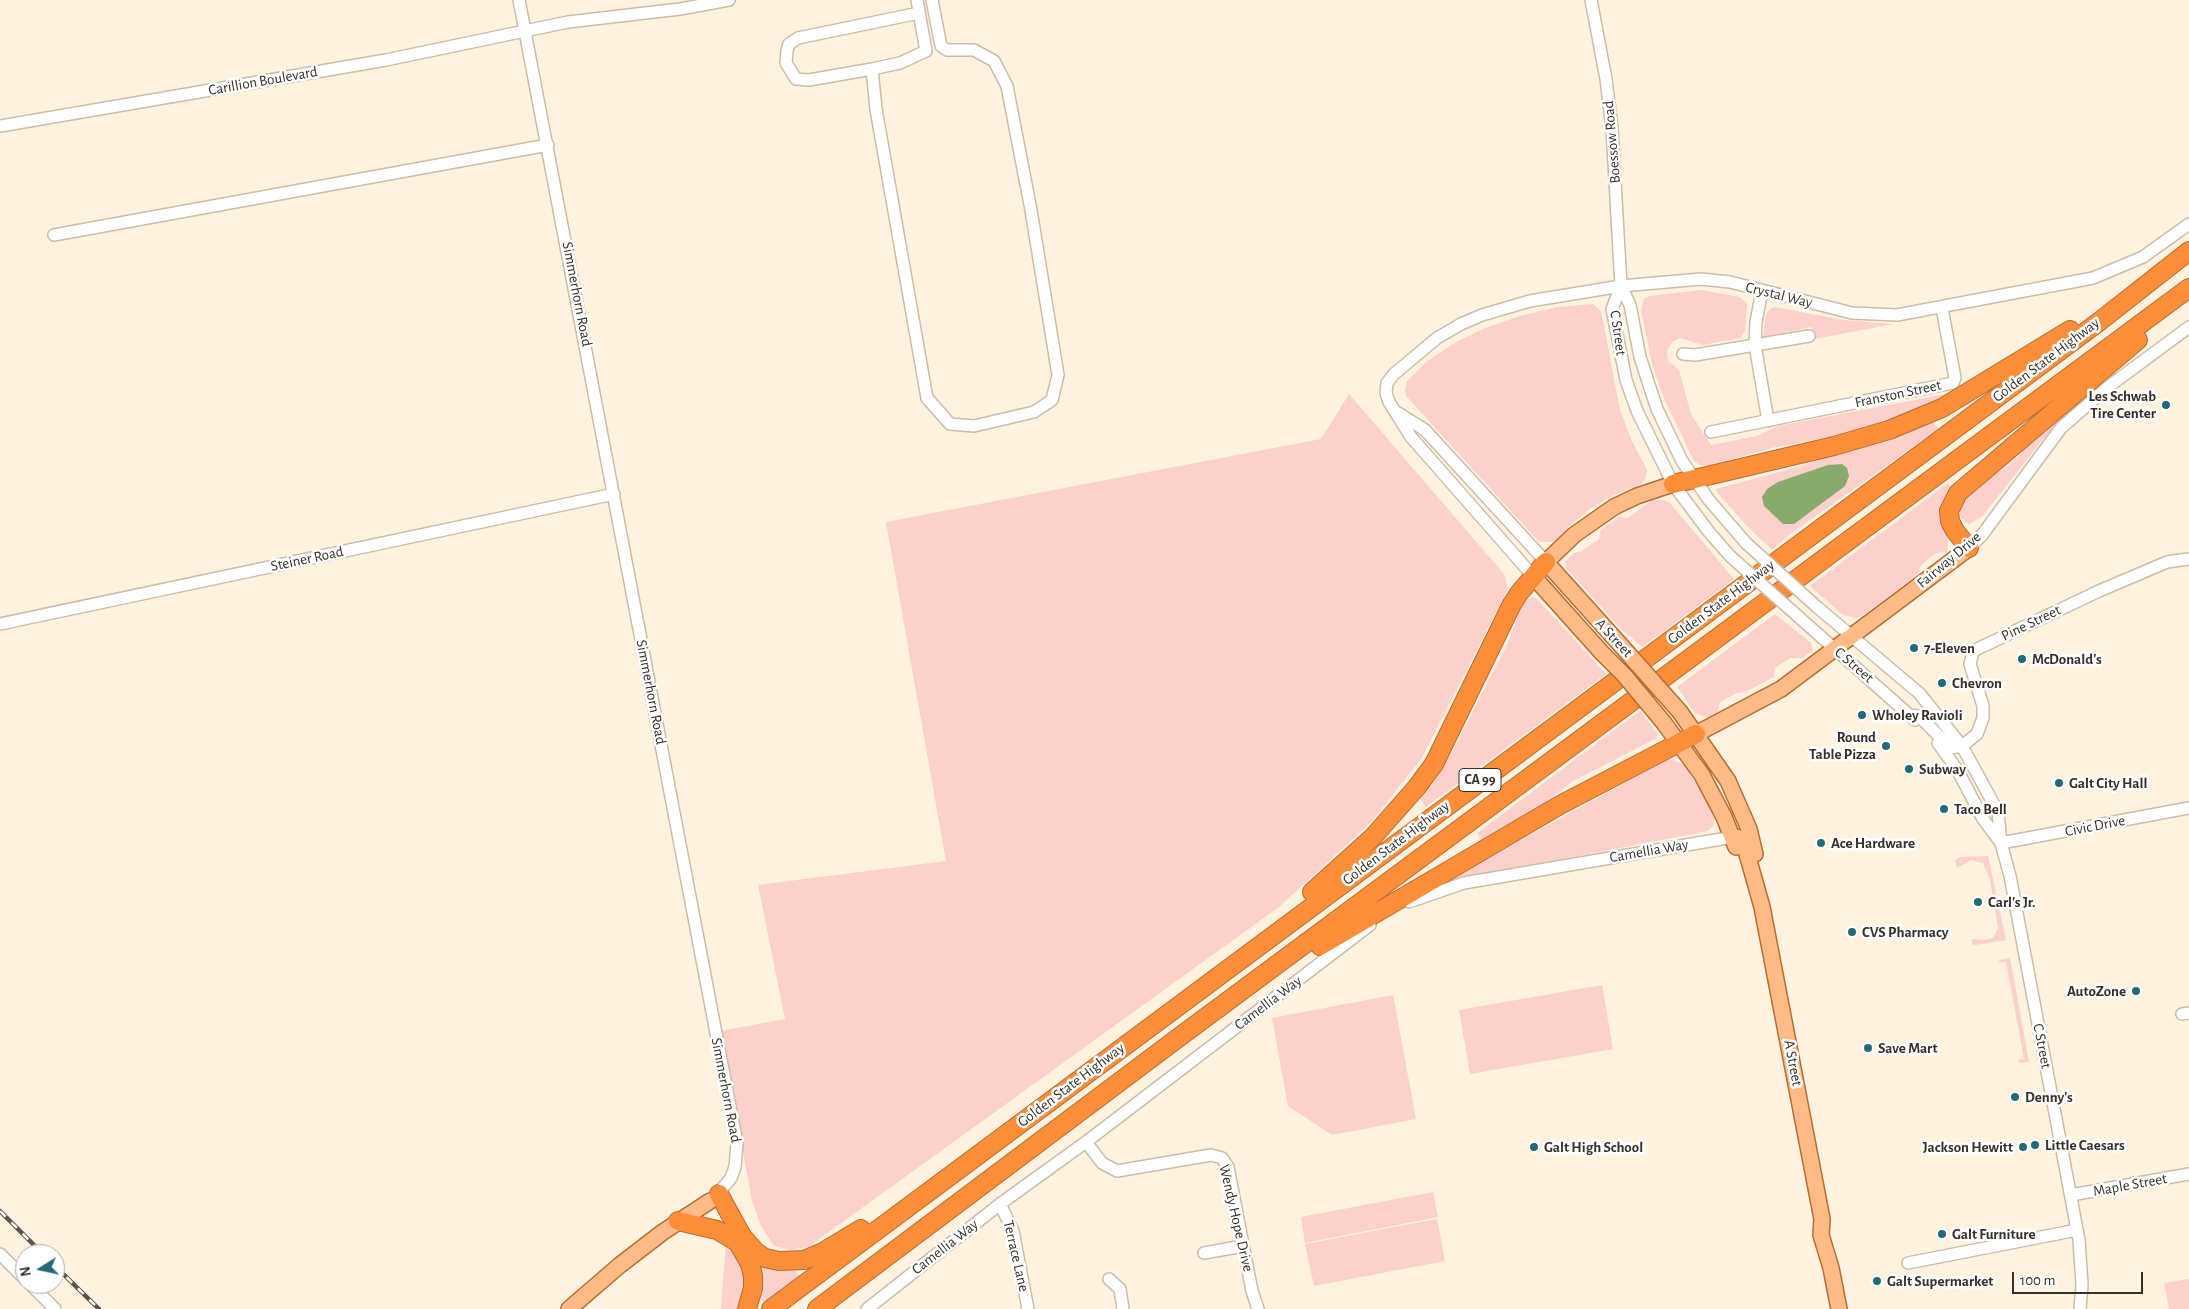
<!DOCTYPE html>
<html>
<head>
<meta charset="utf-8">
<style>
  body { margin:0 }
  #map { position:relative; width:2189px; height:1309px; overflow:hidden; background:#fff2df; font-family:"Alegreya Sans",sans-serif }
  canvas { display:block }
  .north { position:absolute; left:15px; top:1244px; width:50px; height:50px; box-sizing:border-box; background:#fff; border:1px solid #aeada9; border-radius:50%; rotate:260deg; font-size:14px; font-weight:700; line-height:20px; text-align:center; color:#353129 }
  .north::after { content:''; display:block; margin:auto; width:18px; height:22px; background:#216b76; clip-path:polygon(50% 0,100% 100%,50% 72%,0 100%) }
  .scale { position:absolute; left:2012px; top:1272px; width:131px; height:22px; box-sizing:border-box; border:2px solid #353129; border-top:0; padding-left:6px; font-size:15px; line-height:18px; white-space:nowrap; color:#353129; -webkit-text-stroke:4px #fff; paint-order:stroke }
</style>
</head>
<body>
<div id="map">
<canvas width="2189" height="1309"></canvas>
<div class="north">N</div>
<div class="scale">100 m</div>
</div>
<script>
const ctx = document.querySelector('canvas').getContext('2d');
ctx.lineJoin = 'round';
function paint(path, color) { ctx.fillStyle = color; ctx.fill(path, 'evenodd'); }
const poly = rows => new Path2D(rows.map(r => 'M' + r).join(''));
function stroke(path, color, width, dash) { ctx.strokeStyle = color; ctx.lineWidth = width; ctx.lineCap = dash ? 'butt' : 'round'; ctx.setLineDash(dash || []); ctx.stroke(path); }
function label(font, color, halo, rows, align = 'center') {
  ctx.font = font + ' "Alegreya Sans",sans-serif'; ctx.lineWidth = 5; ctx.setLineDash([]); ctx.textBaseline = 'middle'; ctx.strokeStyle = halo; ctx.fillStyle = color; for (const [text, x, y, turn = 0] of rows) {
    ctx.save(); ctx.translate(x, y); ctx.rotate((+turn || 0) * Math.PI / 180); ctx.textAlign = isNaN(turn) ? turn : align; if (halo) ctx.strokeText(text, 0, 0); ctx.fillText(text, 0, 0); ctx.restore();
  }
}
paint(poly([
  [1701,290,1740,297,1747,304,1745,330,1741,338,1703,345,1680,338,1672,342,1667,351,1668,361,1679,370,1691,414,1711,445,1757,436,1778,426,1956,392,1941,401,1867,430,1776,447,1710,465,1700,465,1694,461,1664,399,1652,364,1641,310,1644,299,1649,296],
  [1593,304,1601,311,1620,410,1632,441,1647,470,1646,478,1640,485,1613,495,1590,509,1570,525,1554,542,1539,542,1406,396,1405,390,1407,381,1426,362,1456,342,1485,328,1520,316,1558,307],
  [1774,307,1844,320,1894,324,1814,339,1812,327,1763,337,1766,314,1770,309],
  [1349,394,1504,574,1508,589,1421,759,1371,822,1279,907,808,1247,790,1250,774,1246,761,1226,752,1201,721,1031,785,1019,758,885,946,861,886,522,1321,439],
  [2076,405,2040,443,1982,517,1969,524,1965,522,1960,516,1960,509,1963,502,1997,472,2004,470,2021,454,2023,449],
  [1932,420,1938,429,1789,535,1772,550,1745,524,1717,492,1716,489,1801,466],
  [1948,483,1953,490,1942,511,1941,523,1948,541,1947,552,1936,553,1921,565,1917,575,1862,616,1855,618,1843,615,1810,586],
  [1652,500,1664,500,1669,502,1734,579,1642,647,1620,628,1566,568,1565,562,1574,553,1582,551,1599,539,1601,530,1619,517,1628,518],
  [1533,597,1537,599,1606,674,1426,807,1420,799,1433,784,1451,754,1508,643,1522,604],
  [1775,614,1811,643,1813,650,1803,658,1790,658,1775,668,1774,677,1745,692,1737,693,1720,702,1718,712,1709,718,1695,713,1677,687],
  [1640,711,1657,733,1657,738,1573,781,1535,810,1482,842,1477,833],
  [1668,759,1677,761,1684,765,1700,790,1714,818,1713,826,1708,831,1486,874,1427,892],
  [1988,856,2006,940,1975,945,1972,944,1972,939,1985,940,1993,938,1998,928,1990,880,1983,863,1971,860,1957,868,1955,860,1960,857],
  [2010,958,2029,1062,2020,1063,2017,1060,2024,1059,2006,962,1998,963,2000,960],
  [1602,985,1613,1049,1470,1074,1459,1010],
  [1393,995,1416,1119,1332,1135,1288,1106,1272,1018],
  [1433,1192,1438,1217,1305,1243,1301,1217],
  [1437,1219,1445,1261,1314,1286,1305,1244],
  [726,1242,737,1251,743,1265,743,1299,739,1309,721,1309],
  [755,1257,791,1266,800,1277,765,1304,757,1294],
  [2189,1279,2189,1309,2169,1309,2164,1283]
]), '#fcd1cb');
paint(poly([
  [1842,464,1847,468,1849,476,1845,486,1794,524,1783,524,1764,506,1762,497,1767,489,1778,482,1828,465]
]), '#89aa6d');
const minor = poly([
  [519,0,737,1143,735,1167,731,1178,715,1197],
  [917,0,926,51,900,63,872,69,876,109,927,398,950,424,974,426,1034,412,1052,400,1058,375,1031,210,1007,86,994,61,974,50,947,50,941,46,932,0],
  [1591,0,1606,79,1612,128,1621,286,1630,305,1640,357,1657,409,1682,461,1709,500,1746,543],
  [872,69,809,80,796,79,786,63,787,51,789,44,798,38,919,13],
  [0,126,386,60,568,22,680,9,729,0],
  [54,235,548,145],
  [1621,286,1612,309,1626,380,1637,411,1673,484,1709,532,1730,556],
  [1762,291,1756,322,1755,345,1768,421],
  [1683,354,1695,355,1809,336],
  [1398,413,1425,430,1546,562],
  [1711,432,1953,383,1955,378,1942,308],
  [1969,548,1982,535,2061,428,2108,387,2189,327],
  [1533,576,1411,437,1389,402,1386,393,1387,383,1394,374,1437,338,1461,324,1482,315,1530,301,1621,286,1701,279,1730,282,1852,313,1897,315,2093,278,2143,257,2189,224],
  [1817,607,1919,693,1962,746,1998,812,2001,843,2010,876,2079,1240,2082,1285,2080,1309],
  [1801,619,1915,720],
  [0,624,614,494],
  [1909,715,1919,716,1951,748,1962,746,1977,734,1983,718,1983,706,1970,664,1973,651,2099,591,2167,562,2189,559],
  [1938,743,1958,771,1983,819,2001,843],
  [2001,843,2189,808],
  [1409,902,1464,883,1733,837],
  [2182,1014,2189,1013],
  [1086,1142,1102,1163,1117,1171,1211,1155,1222,1158,1228,1167,1252,1291,1258,1309],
  [2071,1195,2189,1174],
  [1000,1204,1013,1231,1028,1309],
  [1204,1253,1243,1246],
  [0,1254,25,1279],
  [1908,1263,2077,1230],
  [1109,1279,1120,1289,1123,1309],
  [30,1284,55,1309],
  [867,1309,1000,1204,1086,1142,1370,925]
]);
const major = poly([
  [1533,576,1602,653],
  [1617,641,1546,562,1574,535,1614,507,1637,496,1673,484],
  [1680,712,1728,781,1749,829,1755,854],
  [1664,723,1702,775,1724,817,1736,847],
  [1696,734,1781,689,1969,548],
  [1733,837,1737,837,1744,843,1762,907,1822,1219,1821,1235,1831,1268,1839,1309],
  [569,1309,620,1265,663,1232,710,1201]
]);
const highway = poly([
  [1673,484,1834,446,1889,430,1942,408,2070,330],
  [1969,548,1955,531,1950,521,1949,511,1958,493,2138,340],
  [1312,892,1372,838,1417,787,1434,764,1512,604,1520,592,1546,562],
  [1320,946,1560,805,1696,734],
  [719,1194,742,1236,756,1252,765,1258,779,1261,804,1260,823,1252,861,1229],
  [678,1221,717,1230,737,1242],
  [737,1241,750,1264,753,1276,753,1288,747,1309],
  [771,1309,2100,321,2189,251],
  [817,1309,1182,1035,2189,288]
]);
stroke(minor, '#cabeab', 14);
stroke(major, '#b76d33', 18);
stroke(highway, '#b76d33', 20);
stroke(minor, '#fff', 11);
stroke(major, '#febb88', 15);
stroke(highway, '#fd8e39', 18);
const rail = poly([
  [0,1211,43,1254],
  [55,1266,99,1309]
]);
stroke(rail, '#5a544a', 4.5);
stroke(rail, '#fff', 2.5, [8]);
const minorBridge = poly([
  [1746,543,1817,607],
  [1730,556,1801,619]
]);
const majorBridge = poly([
  [1617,641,1680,712],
  [1602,653,1625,676,1664,723]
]);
stroke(minorBridge, '#cabeab', 14, []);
stroke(majorBridge, '#b76d33', 18, []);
stroke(minorBridge, '#fff', 11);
stroke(majorBridge, '#febb88', 15);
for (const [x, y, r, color] of [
  [2166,405,5,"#216b76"],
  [1914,648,5,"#216b76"],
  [2022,659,5,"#216b76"],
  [1942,683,5,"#216b76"],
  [1862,715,5,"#216b76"],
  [1886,746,5,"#216b76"],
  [1909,769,5,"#216b76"],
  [2059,783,5,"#216b76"],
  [1944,809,5,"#216b76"],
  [1821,843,5,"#216b76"],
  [1978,902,5,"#216b76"],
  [1852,932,5,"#216b76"],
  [2136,991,5,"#216b76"],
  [1868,1048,5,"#216b76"],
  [2015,1097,5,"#216b76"],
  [2035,1145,5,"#216b76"],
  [1534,1147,5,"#216b76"],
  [2023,1147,5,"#216b76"],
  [1942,1234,5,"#216b76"],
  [1877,1281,5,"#216b76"]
]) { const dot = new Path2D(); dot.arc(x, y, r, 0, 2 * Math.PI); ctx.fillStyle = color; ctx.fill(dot); stroke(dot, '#fff', 2); }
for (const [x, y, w] of [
  [1480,780,42]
]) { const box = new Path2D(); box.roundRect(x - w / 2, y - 11.5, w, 23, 4); ctx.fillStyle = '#fff'; ctx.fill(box); stroke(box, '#353129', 1); }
label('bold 14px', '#353129', null, [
  ["CA 99",1480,780]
]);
label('15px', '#353129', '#fff', [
  ["Carillion Boulevard",263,81,-10],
  ["Boessow Road",1612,142,-95],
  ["Simmerhorn Road",577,294,79],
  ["Crystal Way",1779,295,14],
  ["C Street",1618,333,82],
  ["Golden State Highway",2046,360,-37],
  ["Franston Street",1898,394,-12],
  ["Steiner Road",307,559,-12],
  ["Fairway Drive",1949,560,-40],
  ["Golden State Highway",1721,602,-37],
  ["Pine Street",2031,623,-26],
  ["A Street",1614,638,47],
  ["C Street",1854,665,41],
  ["Simmerhorn Road",651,692,79],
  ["Civic Drive",2095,826,-11],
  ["Golden State Highway",1396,843,-37],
  ["Camellia Way",1649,851,-10],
  ["Camellia Way",1268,1003,-37],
  ["C Street",2042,1046,79],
  ["A Street",1793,1063,79],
  ["Golden State Highway",1071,1085,-37],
  ["Simmerhorn Road",726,1090,79],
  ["Maple Street",2130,1185,-10],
  ["Wendy Hope Drive",1236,1218,77],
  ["Camellia Way",945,1247,-38],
  ["Terrace Lane",1016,1256,77]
]);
label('bold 15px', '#353129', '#fff', [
  ["Les Schwab",2156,396,"right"],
  ["Tire Center",2156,413,"right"],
  ["7-Eleven",1924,648],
  ["McDonald's",2032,659],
  ["Chevron",1952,683],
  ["Wholey Ravioli",1872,715],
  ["Round",1876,737,"right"],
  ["Table Pizza",1876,754,"right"],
  ["Subway",1919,769],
  ["Galt City Hall",2069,783],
  ["Taco Bell",1954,809],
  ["Ace Hardware",1831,843],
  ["Carl's Jr.",1988,902],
  ["CVS Pharmacy",1862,932],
  ["AutoZone",2126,991,"right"],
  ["Save Mart",1878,1048],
  ["Denny's",2025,1097],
  ["Little Caesars",2045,1145],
  ["Galt High School",1544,1147],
  ["Jackson Hewitt",2013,1147,"right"],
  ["Galt Furniture",1952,1234],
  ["Galt Supermarket",1887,1281]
], 'left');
</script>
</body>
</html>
